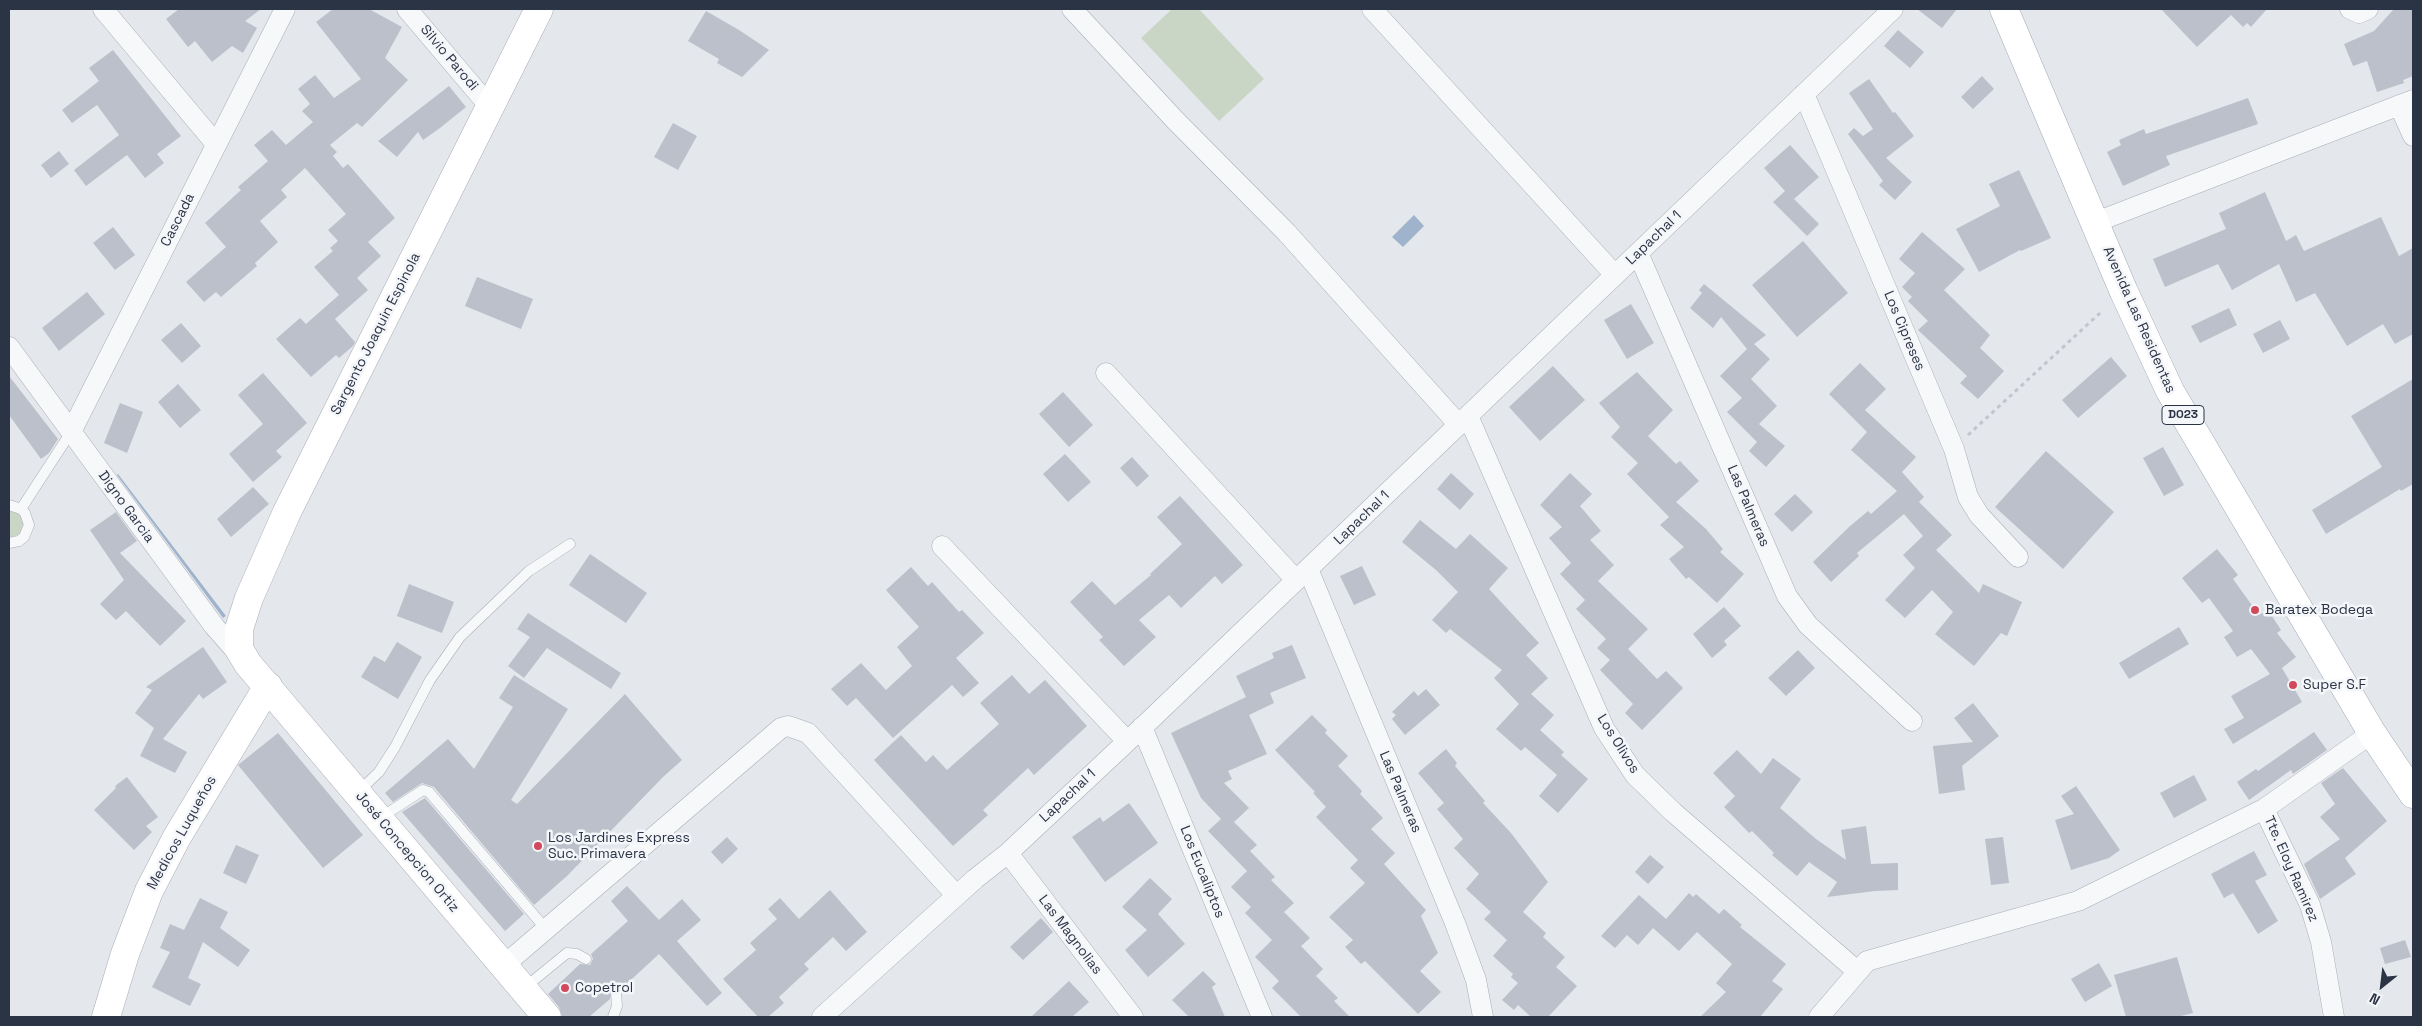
<!DOCTYPE html>
<html>
<head>
<meta charset="utf-8">
<style>
  body { margin:0 }
  #map { position:relative; width:2422px; height:1026px; overflow:hidden; background:#e4e7ec; font-family:"Space Grotesk",sans-serif }
  canvas { display:block }
  .frame { position:absolute; inset:0; border:10px solid #2b3445; pointer-events:none }
  .north { position:absolute; left:2357px; top:961px; width:50px; height:50px; -webkit-text-stroke:4px #f4f6f9; paint-order:stroke; rotate:209deg; font-size:14px; font-weight:700; line-height:20px; text-align:center; color:#2b3445 }
  .north::after { content:''; display:block; margin:auto; width:18px; height:22px; background:#2b3445; clip-path:polygon(50% 0,100% 100%,50% 72%,0 100%) }
</style>
</head>
<body>
<div id="map">
<canvas width="2422" height="1026"></canvas>
<div class="frame"></div>
<div class="north">N</div>
</div>
<script>
const ctx = document.querySelector('canvas').getContext('2d');
ctx.lineJoin = 'round';
function paint(path, color) { ctx.fillStyle = color; ctx.fill(path, 'evenodd'); }
const poly = rows => new Path2D(rows.map(r => 'M' + r).join(''));
function stroke(path, color, width, dash) { ctx.strokeStyle = color; ctx.lineWidth = width; ctx.lineCap = dash ? 'butt' : 'round'; ctx.setLineDash(dash || []); ctx.stroke(path); }
function label(font, color, halo, rows, align = 'center') {
  ctx.font = font + ' "Space Grotesk",sans-serif'; ctx.lineWidth = 5; ctx.setLineDash([]); ctx.textBaseline = 'middle'; ctx.strokeStyle = halo; ctx.fillStyle = color; for (const [text, x, y, turn = 0] of rows) {
    ctx.save(); ctx.translate(x, y); ctx.rotate((+turn || 0) * Math.PI / 180); ctx.textAlign = isNaN(turn) ? turn : align; if (halo) ctx.strokeText(text, 0, 0); ctx.fillText(text, 0, 0); ctx.restore();
  }
}
paint(poly([
  [1172,9,1199,9,1264,79,1219,121,1141,38],
  [9,511,19,513,22,517,24,526,20,534,9,538]
]), '#c9d6c5');
paint(poly([
  [1414,215,1424,226,1403,247,1392,237],
  [118,474,226,616,223,618,117,475]
]), '#9fb4cc');
paint(poly([
  [179,9,261,9,245,21,257,28,243,53,232,46,212,62,195,41,188,47,166,19],
  [333,9,369,9,402,27,385,58,408,80,362,127,357,123,330,145,337,152,333,156,343,168,348,164,395,218,368,242,381,256,357,278,368,290,335,319,355,342,353,346,339,358,336,355,311,377,276,339,300,318,306,324,339,295,314,267,333,251,330,248,338,241,328,230,346,214,305,168,281,190,287,197,260,221,278,242,255,263,257,266,221,297,216,292,204,302,186,282,226,247,205,223,241,190,238,187,268,161,254,145,272,130,286,145,313,122,302,111,310,104,298,89,315,75,334,98,361,79,316,22],
  [1917,9,1957,9,1942,28],
  [2161,9,2267,9,2251,27,2247,23,2243,27,2231,15,2197,47],
  [2394,9,2413,9,2413,76,2403,80,2404,83,2377,92,2367,61,2353,66,2344,44,2374,31],
  [706,11,739,30,769,50,742,77,717,63,719,59,688,41],
  [1898,30,1924,52,1910,68,1884,46],
  [113,50,181,136,157,154,164,163,145,178,127,155,86,186,74,170,119,135,97,105,72,123,62,110,99,81,89,68],
  [1982,76,1994,89,1973,109,1961,97],
  [1869,79,1893,113,1895,112,1914,136,1886,158,1912,182,1895,200,1879,185,1883,181,1848,134,1854,128,1863,136,1873,129,1849,93],
  [449,86,466,107,440,128,423,140,418,132,397,157,378,141],
  [2248,98,2258,124,2166,156,2170,165,2123,186,2107,152,2121,145,2119,140,2144,129,2146,134],
  [673,123,697,136,678,170,654,157],
  [1790,145,1819,177,1794,199,1819,224,1807,236,1773,202,1785,191,1764,168],
  [59,151,69,164,51,178,41,165],
  [2019,170,2051,238,2021,251,2020,250,1979,272,1956,229,2000,206,1989,184],
  [2265,192,2286,241,2296,235,2304,251,2381,217,2399,256,2413,248,2413,334,2395,344,2383,324,2347,346,2315,293,2296,302,2279,264,2232,290,2218,264,2165,287,2153,259,2226,229,2219,213],
  [113,227,135,255,115,270,93,243],
  [1922,232,1965,269,1944,290,1990,335,1980,348,2004,371,1978,399,1960,383,1967,376,1918,330,1928,321,1908,301,1912,297,1902,287,1915,273,1899,259],
  [1803,241,1848,293,1797,337,1752,285],
  [477,277,533,299,521,329,465,306],
  [1704,284,1766,335,1754,344,1770,359,1751,379,1777,406,1759,424,1785,446,1766,467,1749,451,1757,442,1727,412,1742,398,1720,376,1747,349,1721,317,1713,328,1690,308,1702,293,1699,290],
  [87,292,105,314,59,351,42,328],
  [1631,304,1654,343,1627,359,1604,320],
  [2229,308,2237,325,2200,343,2191,326],
  [2280,320,2290,339,2263,353,2253,334],
  [181,323,201,346,182,363,161,340],
  [2111,357,2127,376,2078,418,2062,400],
  [1860,363,1886,389,1865,410,1916,457,1902,472,1924,497,1919,502,1952,535,1936,550,1979,593,1983,584,2022,602,2007,636,2001,633,1974,666,1935,634,1953,612,1932,590,1905,618,1885,600,1915,568,1903,555,1923,536,1904,514,1857,553,1859,556,1831,582,1813,562,1849,527,1868,511,1871,514,1897,491,1851,450,1867,432,1829,394],
  [1553,366,1585,400,1540,441,1509,407],
  [1637,372,1673,410,1648,436,1676,464,1680,461,1699,481,1676,502,1706,529,1723,549,1720,552,1744,574,1717,603,1689,577,1686,579,1669,559,1684,547,1660,525,1669,517,1627,474,1638,463,1611,437,1620,427,1599,403],
  [263,373,307,423,276,451,282,457,253,482,229,454,263,424,238,395],
  [9,376,58,439,49,453,41,459,9,415],
  [2413,379,2413,484,2401,491,2400,489,2326,534,2312,510,2382,467,2351,416],
  [178,384,201,410,180,428,158,402],
  [1063,392,1093,425,1069,447,1039,414],
  [120,403,143,412,127,453,104,443],
  [2163,447,2184,485,2164,496,2143,458],
  [2046,451,2114,512,2063,569,1995,507],
  [1065,454,1091,482,1068,502,1043,474],
  [1132,457,1149,476,1137,487,1120,468],
  [1451,473,1474,494,1460,510,1437,489],
  [1570,473,1592,494,1580,506,1601,531,1590,540,1614,565,1598,581,1648,629,1628,649,1657,679,1666,671,1683,688,1642,730,1625,713,1633,704,1600,670,1610,660,1597,648,1606,639,1576,609,1585,600,1560,574,1571,563,1549,538,1562,527,1540,505],
  [253,487,269,504,231,537,217,519],
  [1795,494,1813,512,1792,532,1774,514],
  [1180,496,1243,565,1222,584,1215,576,1181,608,1169,595,1139,620,1156,637,1124,666,1099,640,1103,637,1070,602,1092,581,1115,605,1151,575,1150,574,1182,544,1157,517],
  [116,512,137,541,120,553,186,621,160,646,126,611,116,620,100,604,124,580,90,530],
  [1420,520,1456,549,1470,534,1508,568,1489,589,1539,643,1526,655,1548,678,1531,694,1554,715,1540,730,1564,752,1561,755,1588,779,1558,813,1539,796,1557,775,1525,747,1521,751,1496,729,1519,704,1494,678,1502,670,1450,629,1446,633,1432,620,1458,592,1436,570,1402,542],
  [2217,549,2238,575,2233,579,2259,615,2268,610,2281,630,2277,633,2296,657,2282,668,2302,702,2233,744,2224,729,2244,718,2231,696,2270,674,2251,649,2237,657,2224,637,2233,631,2209,598,2202,603,2182,578],
  [590,554,647,593,626,623,569,585],
  [1362,566,1376,595,1354,605,1340,576],
  [911,567,928,586,932,582,959,612,962,610,984,633,956,658,979,683,963,697,952,685,893,738,856,698,847,706,831,689,861,663,886,690,912,666,897,647,919,627,886,590],
  [409,584,454,602,442,633,397,616],
  [1724,607,1741,626,1724,641,1727,645,1712,658,1693,634],
  [528,613,621,673,611,689,547,648,524,678,508,666,530,637,517,629],
  [2179,627,2189,644,2129,679,2119,663],
  [397,642,422,657,398,699,361,677,374,656,385,662],
  [1292,645,1306,678,1270,693,1274,703,1249,715,1267,754,1228,771,1232,779,1224,783,1249,808,1234,822,1257,845,1250,851,1275,877,1271,880,1294,903,1284,912,1310,938,1301,946,1323,969,1316,976,1338,998,1334,1001,1350,1017,1301,1017,1272,988,1279,981,1255,957,1272,940,1245,913,1251,907,1231,887,1247,871,1208,831,1221,819,1201,798,1171,733,1246,697,1236,676,1274,658,1272,653],
  [203,647,227,682,203,699,199,694,163,739,187,752,175,773,140,756,154,728,135,713,152,690,146,687],
  [1798,650,1815,668,1786,696,1768,678],
  [514,675,568,709,511,800,517,804,625,694,682,760,663,777,567,876,534,905,434,787,422,783,393,802,385,793,448,739,474,769,513,707,499,698],
  [1012,675,1029,694,1045,680,1087,726,1034,775,1028,768,983,810,988,815,953,846,874,760,901,735,926,762,933,755,947,770,999,724,980,703],
  [1426,689,1440,705,1405,735,1392,719,1396,715,1392,712,1414,691,1418,696],
  [1973,703,1999,736,1962,766,1965,790,1939,794,1933,746,1973,742,1954,718],
  [1312,715,1327,730,1325,733,1348,756,1338,766,1362,791,1360,794,1383,818,1371,829,1395,853,1384,864,1426,910,1421,916,1438,953,1420,971,1441,992,1418,1014,1365,961,1361,964,1345,947,1353,940,1329,917,1365,883,1350,868,1358,860,1316,817,1326,807,1313,793,1315,792,1275,750],
  [2314,732,2327,750,2293,774,2291,770,2249,800,2237,782,2256,769,2258,771],
  [278,733,363,835,323,868,238,765],
  [1446,749,1457,763,1455,766,1485,801,1483,803,1511,833,1548,882,1523,912,1546,933,1543,937,1565,957,1556,967,1577,986,1548,1017,1531,1017,1518,1005,1514,1010,1502,1000,1518,983,1511,977,1513,974,1493,956,1507,940,1484,919,1491,912,1466,889,1479,874,1454,848,1463,839,1437,809,1444,803,1418,773],
  [1737,750,1761,774,1773,758,1801,779,1780,808,1816,839,1846,860,1841,830,1866,826,1871,864,1898,863,1898,890,1875,891,1827,897,1837,882,1809,862,1797,876,1772,855,1774,853,1752,831,1749,833,1724,807,1735,796,1713,773],
  [2343,768,2387,821,2345,858,2356,874,2320,899,2304,864,2340,839,2320,817,2335,804,2321,783],
  [2194,775,2207,800,2174,818,2160,793],
  [127,777,158,817,146,826,152,832,134,850,94,810,116,788,115,786],
  [2076,786,2120,850,2109,858,2071,870,2055,820,2074,814,2061,796],
  [425,798,524,914,505,931,402,812],
  [1129,803,1158,843,1105,882,1072,837,1100,817,1103,822],
  [727,837,738,849,722,864,711,852],
  [2003,837,2009,883,1991,885,1985,839],
  [236,845,259,855,246,884,223,873],
  [2254,851,2267,875,2255,881,2278,921,2258,934,2233,893,2224,898,2211,874],
  [1650,855,1664,867,1648,884,1635,872],
  [1150,878,1172,899,1158,914,1185,944,1148,977,1125,950,1147,930,1122,907],
  [627,886,659,920,682,899,701,920,677,941,722,993,707,1006,659,954,621,989,616,986,612,988,610,999,589,1017,562,1017,559,1007,548,994,580,964,590,965,593,959,591,954,628,921,611,901],
  [830,890,867,932,846,951,833,937,804,964,809,969,779,997,784,1003,768,1017,758,1017,723,979,756,950,750,943,777,919,768,909,780,898,799,919],
  [1689,893,1693,897,1696,894,1719,914,1724,909,1742,925,1740,927,1786,964,1772,981,1783,989,1760,1017,1700,1017,1726,992,1716,983,1732,964,1697,932,1679,951,1653,928,1638,945,1627,935,1615,948,1601,936,1639,895,1666,919],
  [200,898,228,912,220,928,250,950,238,967,203,942,188,978,201,984,190,1006,152,987,170,952,160,948,170,924,184,930],
  [1041,918,1053,932,1023,960,1010,947],
  [2405,940,2411,957,2385,964,2380,948],
  [2177,957,2193,1013,2177,1017,2126,1017,2114,975],
  [2099,963,2112,986,2085,1002,2071,979],
  [1203,971,1216,984,1212,987,1225,1017,1189,1017,1172,1000],
  [1069,981,1089,1002,1072,1017,1031,1017]
]), '#bbc0ca');
const lane = poly([
  [9,505,21,509,25,513,29,525,24,537,19,541,9,543],
  [21,509,71,432],
  [358,792,379,772,395,747,430,680,460,637,529,571,570,544],
  [380,818,423,790,429,792,545,928],
  [523,989,567,953,577,954,586,959],
  [613,1017,617,1006,616,993]
]);
const street = poly([
  [103,9,216,144],
  [407,9,490,107],
  [1072,9,1175,120,1287,233,1459,425],
  [1372,9,1615,275],
  [2350,9,2359,13,2368,9],
  [1804,94,1954,449,1968,497,1979,515,2018,557],
  [2399,105,2413,136],
  [2096,222,2413,100],
  [1638,253,1787,596,1808,625,1912,721],
  [9,347,214,626,243,659],
  [1106,373,1296,580],
  [1468,416,1604,728,1635,775,1673,812,1857,971],
  [71,432,285,9],
  [942,546,1127,741],
  [1308,569,1455,923,1476,980,1483,1017],
  [1142,727,1262,1017],
  [2264,809,2310,905,2321,942,2334,1017],
  [1008,853,1133,1017],
  [503,966,781,728,788,726,808,733,956,895],
  [822,1017,975,879,1008,853,1148,722,1893,9],
  [1819,1017,1867,961,2078,901,2264,809,2372,733]
]);
const secondary = poly([
  [539,9,287,512,249,598,239,629,239,649,248,664,547,1017],
  [106,1017,125,954,149,891,177,837,268,686]
]);
const primary = poly([
  [2004,9,2124,292,2170,391,2372,733,2413,794]
]);
stroke(lane, '#a9aeb7', 11);
stroke(street, '#a9aeb7', 21);
stroke(secondary, '#a9aeb7', 29);
stroke(primary, '#a3abb8', 29);
stroke(poly([
  [1968,435,2100,313]
]), '#c2c5cb', 3, [4, 4]);
stroke(lane, '#f7f8fa', 10);
stroke(street, '#f7f8fa', 20);
stroke(secondary, '#fff', 28);
stroke(primary, '#fff', 28);
for (const [x, y, r, color] of [
  [2255,610,5,"#d1495b"],
  [2293,685,5,"#d1495b"],
  [538,846,5,"#d1495b"],
  [565,988,5,"#d1495b"]
]) { const dot = new Path2D(); dot.arc(x, y, r, 0, 2 * Math.PI); ctx.fillStyle = color; ctx.fill(dot); stroke(dot, '#f4f6f9', 2); }
for (const [x, y, w] of [
  [2183,415,42]
]) { const box = new Path2D(); box.roundRect(x - w / 2, y - 9.5, w, 19, 4); ctx.fillStyle = '#f4f6f9'; ctx.fill(box); stroke(box, '#2b3445', 1); }
label('bold 12px', '#2b3445', null, [
  ["D023",2183,415]
]);
label('14px', '#2b3445', '#f4f6f9', [
  ["Silvio Parodi",449,58,50],
  ["Cascada",178,220,-63],
  ["Lapachal 1",1654,238,-44],
  ["Avenida Las Residentas",2139,320,66],
  ["Los Cipreses",1904,331,67],
  ["Sargento Joaquin Espinola",376,334,-63],
  ["Las Palmeras",1748,506,67],
  ["Digno Garcia",126,507,54],
  ["Lapachal 1",1362,518,-44],
  ["Los Olivos",1618,744,58],
  ["Las Palmeras",1400,792,67],
  ["Lapachal 1",1068,796,-43],
  ["Medicos Luqueños",182,833,-61],
  ["José Concepcion Ortiz",407,852,50],
  ["Tte. Eloy Ramirez",2291,869,66],
  ["Los Eucaliptos",1202,872,68],
  ["Las Magnolias",1070,935,53]
]);
label('14px', '#2b3445', '#f4f6f9', [
  ["Baratex Bodega",2265,610],
  ["Super S.F",2303,685],
  ["Los Jardines Express",548,838],
  ["Suc. Primavera",548,854],
  ["Copetrol",575,988]
], 'left');
</script>
</body>
</html>
